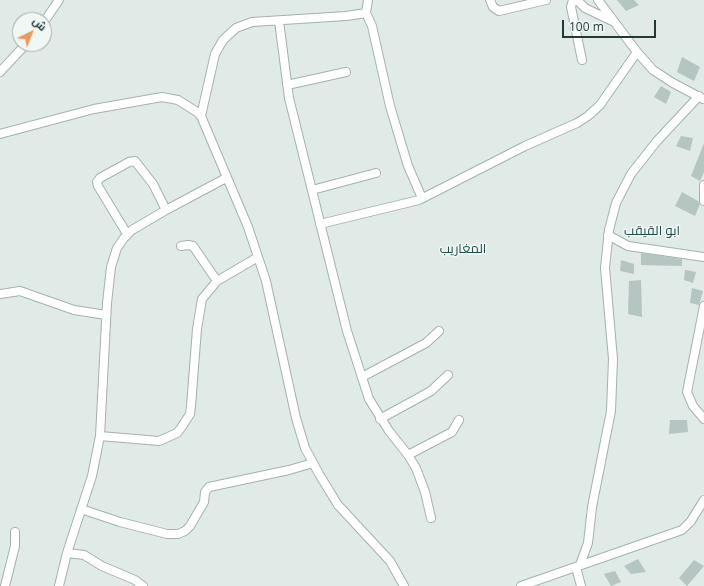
<!DOCTYPE html>
<html>
<head>
<meta charset="utf-8">
<style>
  body { margin:0 }
  #map { position:relative; width:704px; height:586px; overflow:hidden; background:#e0eae7; font-family:"Open Sans",Cairo,sans-serif }
  canvas { display:block }
  .north { position:absolute; left:12px; top:12px; width:40px; height:40px; box-sizing:border-box; background:#f0f7f5; border:1px solid #9daba9; border-radius:50%; rotate:43deg; font-size:11px; font-weight:700; line-height:16px; text-align:center; color:#213a38 }
  .north::after { content:''; display:block; margin:auto; width:14px; height:18px; background:#ef9659; clip-path:polygon(50% 0,100% 100%,50% 72%,0 100%) }
  .scale { position:absolute; left:562px; top:20px; width:94px; height:18px; box-sizing:border-box; border:2px solid #213a38; border-top:0; padding-left:5px; font-size:12px; line-height:14px; white-space:nowrap; color:#213a38; -webkit-text-stroke:3px #f0f7f5; paint-order:stroke }
</style>
</head>
<body>
<div id="map">
<canvas width="704" height="586"></canvas>
<div class="north">ش</div>
<div class="scale">100 m</div>
</div>
<script>
const ctx = document.querySelector('canvas').getContext('2d');
ctx.lineJoin = 'round';
function paint(path, color) { ctx.fillStyle = color; ctx.fill(path, 'evenodd'); }
const poly = rows => new Path2D(rows.map(r => 'M' + r).join(''));
function stroke(path, color, width, dash) { ctx.strokeStyle = color; ctx.lineWidth = width; ctx.lineCap = dash ? 'butt' : 'round'; ctx.setLineDash(dash || []); ctx.stroke(path); }
function label(font, color, halo, rows, align = 'center') {
  ctx.font = font + ' "Open Sans",Cairo,sans-serif'; ctx.lineWidth = 3; ctx.setLineDash([]); ctx.textBaseline = 'middle'; ctx.strokeStyle = halo; ctx.fillStyle = color; for (const [text, x, y, turn = 0] of rows) {
    ctx.save(); ctx.translate(x, y); ctx.rotate((+turn || 0) * Math.PI / 180); ctx.textAlign = isNaN(turn) ? turn : align; if (halo) ctx.strokeText(text, 0, 0); ctx.fillText(text, 0, 0); ctx.restore();
  }
}
paint(poly([
  [617,0,634,0,639,5,626,11],
  [682,57,700,67,694,81,677,72],
  [661,86,671,92,666,104,654,97],
  [681,136,693,138,690,151,676,146],
  [704,143,704,172,700,181,691,176],
  [682,192,698,201,700,204,695,216,675,206],
  [641,253,682,259,682,266,641,265],
  [621,260,634,264,634,274,620,271],
  [685,270,696,272,693,283,684,280],
  [641,280,642,317,628,314,629,281],
  [692,288,703,291,699,305,690,303],
  [670,420,687,420,688,432,669,434],
  [638,559,646,572,631,574,624,566],
  [694,560,704,566,687,586,679,578],
  [615,571,621,582,611,586,604,574]
]), '#b5c5c1');
const minor = poly([
  [490,0,493,7,499,11,546,0],
  [573,0,571,7,582,60],
  [577,0,585,8,612,21],
  [598,0,637,52,653,70,673,83,703,99],
  [366,13,372,26,390,106,408,166,422,198],
  [279,21,289,98,347,331,369,399,389,431,408,455,416,468,425,492,431,518],
  [44,22,59,0],
  [0,72,26,44],
  [287,85,346,72],
  [201,116,215,54,223,40,236,28,252,22,346,16,366,13,368,0],
  [0,134,94,109,162,97,178,100,197,112,201,116,248,227,266,281,296,418,305,448,319,474,338,505,390,561,404,586],
  [704,185,704,201],
  [312,190,376,173],
  [320,224,419,200,525,146,577,123,588,116,600,105,637,52],
  [127,234,98,186,97,182,100,178,129,162,135,161,153,184,166,210],
  [608,235,628,246,704,257],
  [181,246,188,245,193,246,217,281],
  [0,294,20,291,74,310,106,315],
  [704,306,687,392,693,406,704,419],
  [362,377,426,343,439,331],
  [380,419,431,391,448,375],
  [100,436,159,441,177,433,181,428,190,414,191,406,197,329,202,299,217,281,258,257],
  [408,455,452,432,459,420],
  [81,509,120,522,167,534,178,534,185,531,190,526,204,502,205,492,209,487,289,470,313,463],
  [67,553,84,555,102,566,135,580,143,586],
  [580,565,588,543,592,507,611,411,613,359,605,268,609,230,616,203,631,174,657,141,699,96],
  [576,567,581,586],
  [5,586,15,546,15,532],
  [59,586,67,553,92,476,100,436,107,303,111,267,117,248,124,238,132,230,166,210,226,178],
  [521,586,682,530,691,521,704,500]
]);
stroke(minor, '#a3b2af', 10);
stroke(minor, '#fff', 8);
label('13px', '#1d4c48', '#f0f7f5', [
  ["ابو القيقب",652,231],
  ["المغاريب",463,249]
]);
</script>
</body>
</html>
